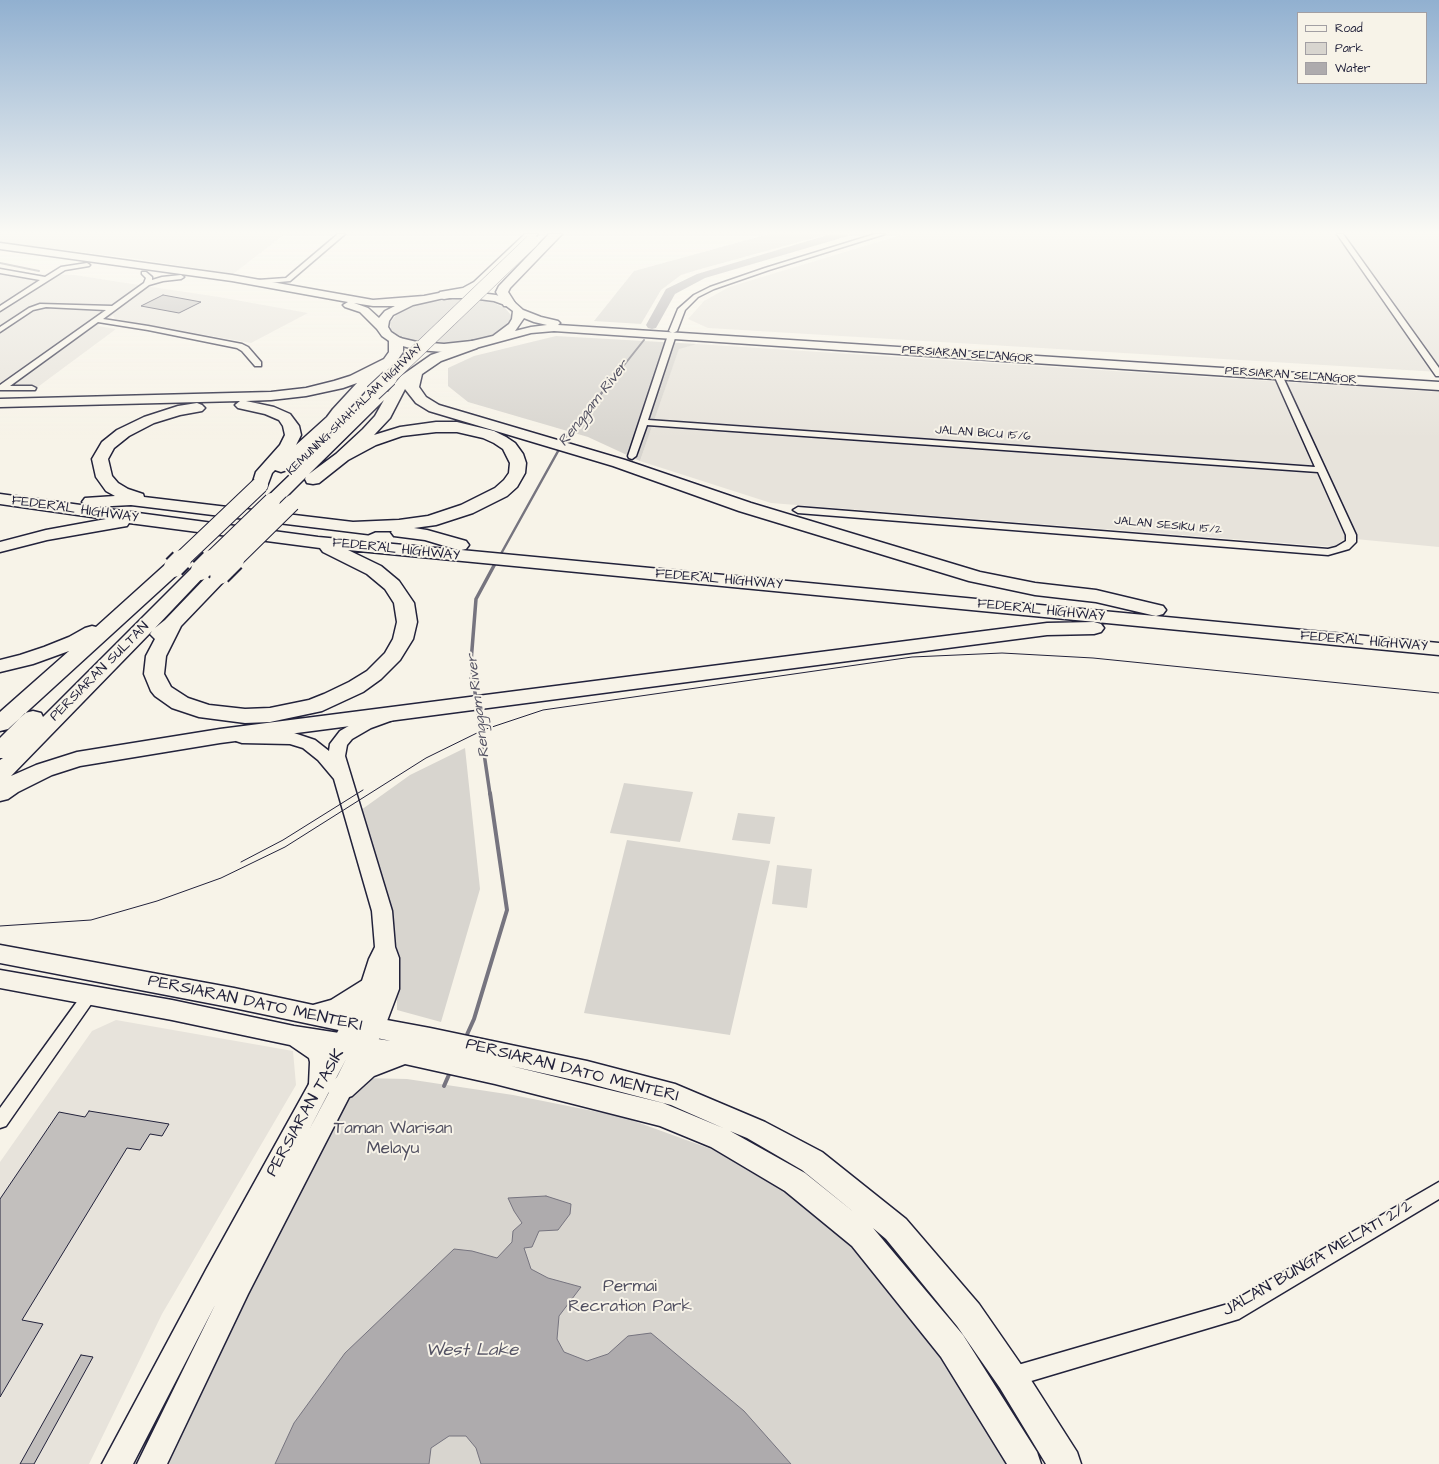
<!DOCTYPE html>
<html>
<head>
<meta charset="utf-8">
<style>
  body { margin:0 }
  #map { position:relative; width:1439px; height:1464px; overflow:hidden; background:#f7f3e8; font-family:"Architects Daughter",sans-serif }
  canvas { display:block }
  .legend { position:absolute; left:1297px; top:12px; width:130px; height:72px; box-sizing:border-box; background:#f7f3e8; border:1px solid #a29fa3; margin:0; padding:5px 7px; list-style:none; font-size:12px; color:#22223b }
  .legend li { display:flex; align-items:center; gap:8px; height:20px }
  .legend b { width:20px; border:1px solid #a29fa3 }
</style>
</head>
<body>
<div id="map">
<canvas width="1439" height="1464"></canvas>
<ul class="legend">
<li><b style="height:5px;background:#f7f3e8"></b>Road</li>
<li><b style="height:11px;background:#d8d5cf"></b>Park</li>
<li><b style="height:11px;background:#aeabad"></b>Water</li>
</ul>
</div>
<script>
const ctx = document.querySelector('canvas').getContext('2d');
ctx.lineJoin = 'round';
function paint(path, color) { ctx.fillStyle = color; ctx.fill(path, 'evenodd'); }
const poly = rows => new Path2D(rows.map(r => 'M' + r).join(''));
function stroke(path, color, width, dash) { ctx.strokeStyle = color; ctx.lineWidth = width; ctx.lineCap = dash ? 'butt' : 'round'; ctx.setLineDash(dash || []); ctx.stroke(path); }
function label(font, color, halo, rows, align = 'center') {
  ctx.font = font + ' "Architects Daughter",sans-serif'; ctx.lineWidth = 4; ctx.setLineDash([]); ctx.textBaseline = 'middle'; ctx.strokeStyle = halo; ctx.fillStyle = color; for (const [text, x, y, turn = 0] of rows) {
    ctx.save(); ctx.translate(x, y); ctx.rotate((+turn || 0) * Math.PI / 180); ctx.textAlign = isNaN(turn) ? turn : align; if (halo) ctx.strokeText(text, 0, 0); ctx.fillText(text, 0, 0); ctx.restore();
  }
}
paint(poly([
  [0,234,285,234,233,274,137,259,0,242],
  [904,234,1439,234,1439,372,708,328,688,319,704,301,729,287],
  [0,268,34,274,75,275,152,287,219,297,308,313,251,343,115,319,113,315,98,326,116,329,31,392,0,392],
  [697,344,1439,392,1439,547,1345,538,1335,547,771,503,640,461,679,348],
  [116,1020,293,1051,296,1085,162,1314,89,1464,0,1464,0,1162,92,1031]
]), '#e7e3db');
paint(poly([
  [769,234,828,234,697,270,681,275,661,290,641,324,594,321,634,271],
  [458,299,476,299,492,302,505,308,511,315,511,323,503,330,489,337,470,342,449,345,428,344,410,341,398,336,391,330,390,323,396,315,406,309,421,303],
  [556,336,697,344,679,349,640,461,588,437,468,402,448,386,448,368,474,356],
  [465,748,480,889,441,1022,397,1010,397,949,361,810,410,775],
  [624,783,693,792,680,842,610,833],
  [738,813,775,817,770,844,732,840],
  [627,840,770,861,730,1035,584,1013],
  [777,865,812,869,807,908,772,904],
  [362,1078,407,1079,513,1095,623,1117,733,1157,786,1190,818,1215,868,1261,948,1365,990,1433,1007,1464,158,1464,341,1108]
]), '#d8d5cf');
const water = poly([
  [546,1196,571,1204,570,1214,558,1230,539,1231,532,1247,524,1248,531,1269,548,1278,581,1287,559,1316,557,1339,564,1352,587,1361,608,1354,628,1336,651,1333,744,1411,791,1464,481,1464,476,1448,466,1436,449,1436,431,1448,429,1464,275,1464,294,1423,345,1353,454,1249,472,1251,497,1258,512,1242,513,1231,522,1223,514,1211,508,1198,546,1196]
]);
paint(water, '#aeabad');
stroke(water, '#76747f', 1);
stroke(poly([
  [0,263,39,271],
  [613,379,644,340]
]), '#76747f', 2);
stroke(poly([
  [497,561,567,435,614,378]
]), '#76747f', 2.5);
stroke(poly([
  [476,700,471,662,476,599,497,560],
  [477,706,490,794]
]), '#76747f', 3.5);
stroke(poly([
  [465,1039,474,1019,507,910,490,793],
  [444,1086,451,1070]
]), '#76747f', 4);
paint(poly([
  [831,234,849,234,848,236,705,278,675,294,656,328,652,329,648,328,646,325,666,289,697,274,831,234]
]), '#aeabad');
const building = poly([
  [163,295,201,302,179,313,141,306,163,295],
  [89,1111,169,1124,162,1136,150,1134,140,1150,127,1148,22,1320,43,1324,0,1397,0,1199,59,1112,85,1117,89,1111],
  [81,1355,93,1357,34,1464,20,1464,81,1355]
]);
paint(building, '#c2bfbd');
stroke(building, '#22223b', 1);
const street = poly([
  [338,234,345,234,290,281,258,284,255,282,258,280,286,278,338,234],
  [875,234,885,234,769,270,714,289,698,297,685,310,677,331,673,333,676,335,648,420,1315,467,1274,375,1278,373,1282,375,1356,535,1356,542,1349,549,1328,555,798,513,793,510,798,507,1328,549,1336,547,1346,541,1346,535,1318,472,647,425,636,456,632,459,629,458,628,456,668,335,672,333,669,331,678,309,694,295,710,287,765,268,875,234],
  [1337,234,1343,234,1439,368,1439,376,1436,376,1337,234],
  [87,263,90,265,89,266,65,270,0,311,0,306,40,280,0,273,0,269,45,277,61,267,87,263],
  [142,272,146,272,152,277,152,280,162,277,181,275,184,277,181,279,163,281,149,285,103,319,148,326,242,344,248,347,261,362,261,366,255,366,242,351,237,348,148,330,98,322,10,386,32,386,36,388,35,390,0,390,0,385,106,310,46,307,33,310,0,332,0,327,29,308,40,304,112,306,144,283,146,278,142,274,142,272],
  [89,990,94,992,97,996,94,1000,6,1126,0,1128,0,1108,84,992,89,990],
  [1439,1182,1439,1199,1239,1319,1011,1387,1004,1384,1001,1377,1004,1370,1011,1367,1228,1304,1439,1182]
]);
const secondary = poly([
  [387,711,393,712,395,716,393,720,371,728,352,739,347,745,345,756,392,911,395,947,399,958,399,989,384,1029,248,1294,167,1464,137,1464,215,1305,133,1464,102,1464,207,1268,335,1037,360,987,369,959,375,947,372,911,334,779,318,760,303,748,290,744,242,743,236,741,233,737,236,733,242,731,291,732,315,740,329,751,330,744,340,731,359,720,387,711],
  [346,1059,335,1081,308,1132,346,1059]
]);
const primary = poly([
  [0,243,232,275,373,300,424,296,444,292,471,292,496,295,513,301,523,310,541,317,558,321,560,323,558,325,1439,382,1439,390,554,331,531,333,472,349,444,352,417,350,392,343,382,336,377,329,360,312,345,307,343,305,348,302,232,281,0,249,0,243],
  [444,298,471,298,494,301,505,305,513,311,512,319,509,324,493,336,472,341,444,344,417,342,400,338,391,332,388,327,389,321,393,315,413,305,444,298],
  [354,303,373,306,395,306,385,311,379,318,368,308,354,303],
  [524,318,534,322,547,325,531,327,515,331,524,318],
  [0,945,234,988,313,1005,331,1000,363,980,371,977,379,980,383,987,379,994,349,1013,430,1028,587,1061,675,1084,765,1122,822,1152,906,1219,979,1304,1022,1366,1077,1452,1081,1464,1046,1464,1000,1388,957,1326,886,1239,873,1228,963,1335,1037,1452,1041,1464,1007,1464,941,1357,852,1246,785,1191,711,1147,660,1126,495,1084,405,1064,374,1076,352,1096,343,1099,334,1096,332,1091,322,1095,313,1092,309,1084,310,1062,309,1058,290,1045,172,1020,0,988,0,970,172,1000,294,1026,391,1041,234,1008,0,963,0,945],
  [331,1052,364,1058,356,1060,335,1079,336,1062,331,1052],
  [511,1066,587,1083,671,1105,723,1128,663,1103,511,1066],
  [730,1131,747,1138,802,1170,855,1213,805,1173,730,1131]
]);
const highway = poly([
  [525,234,538,234,482,288,466,295,444,299,440,298,438,295,440,292,463,288,474,282,525,234],
  [549,234,562,234,510,288,508,292,515,303,514,306,504,306,496,292,499,286,549,234],
  [396,337,401,338,403,341,403,352,394,365,365,391,344,414,338,423,287,470,281,472,275,470,272,473,266,489,260,490,254,489,252,485,256,472,280,445,285,435,283,426,279,420,265,414,238,408,235,405,240,401,0,407,0,399,271,392,306,388,334,381,350,376,384,359,389,352,389,341,391,338,396,337],
  [357,383,333,409,327,417,296,445,301,435,299,426,290,414,274,407,246,401,271,400,306,396,343,388,357,383],
  [472,341,477,342,479,345,477,348,441,361,422,374,419,387,426,397,439,405,625,460,751,503,980,572,1035,583,1096,590,1163,606,1166,610,1163,614,1156,616,1096,602,1035,595,969,581,739,511,613,466,429,411,416,403,405,389,390,418,374,435,400,427,436,422,457,422,494,431,506,437,515,443,523,454,526,463,525,473,517,487,507,496,473,513,436,525,414,528,427,530,466,541,469,545,466,549,461,550,1439,643,1439,655,348,550,381,566,399,581,414,603,417,622,413,639,400,660,381,679,363,692,322,711,270,722,245,723,199,717,172,708,155,696,151,691,144,674,146,656,155,639,150,634,152,631,11,776,36,765,77,752,220,729,1047,623,1094,622,1101,624,1104,628,1101,632,1094,634,1047,635,220,743,80,766,52,775,18,792,8,799,0,801,0,760,3,758,0,758,0,738,25,713,33,711,41,713,43,717,194,566,201,564,208,566,210,570,155,628,165,620,213,570,220,568,227,570,229,574,227,578,181,626,166,656,164,674,171,687,188,698,209,705,245,709,270,708,309,700,324,694,349,682,367,671,385,653,393,639,397,622,394,603,385,589,367,574,323,552,320,548,129,523,127,526,121,527,47,540,0,552,0,542,46,530,106,519,0,504,0,494,88,506,82,502,85,498,115,496,106,491,96,477,92,459,102,442,117,430,144,417,178,406,197,403,202,405,205,408,202,411,180,415,154,423,129,436,114,448,108,459,112,476,118,483,128,489,143,494,144,497,353,522,399,520,428,516,461,505,495,488,504,480,509,473,510,463,503,449,494,443,483,438,457,432,436,432,402,436,376,445,348,460,319,483,313,484,307,483,305,479,306,477,278,505,272,506,266,505,263,501,377,391,382,390,388,392,401,376,431,355,472,341],
  [384,400,375,416,363,429,336,454,309,474,384,400],
  [131,505,368,534,375,531,392,531,391,532,394,536,425,540,458,550,318,537,93,507,131,505],
  [174,561,181,563,183,567,181,571,8,729,0,731,0,712,69,651,33,664,0,672,0,660,20,655,44,647,69,637,85,628,92,626,96,627,167,563,174,561]
]);
stroke(street, '#22223b', 3);
stroke(secondary, '#22223b', 3);
stroke(primary, '#22223b', 3);
stroke(highway, '#22223b', 3);
paint(street, '#f7f3e8');
paint(secondary, '#f7f3e8');
paint(primary, '#f7f3e8');
paint(highway, '#f7f3e8');
stroke(poly([
  [241,862,283,840,363,790],
  [0,926,91,920,157,901,221,878,285,847,426,758,483,730,543,710,912,657,1002,653,1093,658,1439,693]
]), '#22223b', 1);
const highwayBridgeFar2 = poly([
  [388,379,532,241]
]);
const highwayBridgeFar1 = poly([
  [373,393,389,378],
  [180,561,260,485],
  [210,561,272,501],
  [233,561,292,503]
]);
const highwayBridge = poly([
  [174,567,181,560],
  [201,570,211,560],
  [220,574,234,560]
]);
stroke(highwayBridgeFar2, '#22223b', 14, []);
stroke(highwayBridgeFar1, '#22223b', 18, []);
stroke(highwayBridge, '#22223b', 24, []);
stroke(highwayBridgeFar2, '#f7f3e8', 13);
stroke(highwayBridgeFar1, '#f7f3e8', 16);
stroke(highwayBridge, '#f7f3e8', 20);
const sky = ctx.createLinearGradient(0, 0, 0, 439);
sky.addColorStop(0, '#91b0d0');
sky.addColorStop(0.53, '#fbfaf5');
sky.addColorStop(1, '#fbfaf500');
ctx.fillStyle = sky;
ctx.fillRect(0, 0, 1439, 439);
label('12px', '#22223b', '#f7f3e8', [
  ["PERSIARAN SELANGOR",968,355,4],
  ["PERSIARAN SELANGOR",1291,376,4],
  ["KEMUNING–SHAH ALAM HIGHWAY",355,410,-44],
  ["JALAN BICU 15/6",983,434,4],
  ["JALAN SESIKU 15/2",1168,526,5]
]);
label('14px', '#22223b', '#f7f3e8', [
  ["FEDERAL HIGHWAY",75,510,8],
  ["FEDERAL HIGHWAY",396,550,6],
  ["FEDERAL HIGHWAY",719,580,5],
  ["FEDERAL HIGHWAY",1041,611,6],
  ["FEDERAL HIGHWAY",1364,642,5],
  ["PERSIARAN SULTAN",100,672,-45]
]);
label('italic 15px', '#535263', '#f7f3e8', [
  ["Renggam River",594,404,-52],
  ["Renggam River",479,706,-97]
]);
label('17px', '#22223b', '#f7f3e8', [
  ["PERSIARAN DATO MENTERI",255,1004,12],
  ["PERSIARAN DATO MENTERI",572,1071,14],
  ["PERSIARAN TASIK",306,1113,-61],
  ["JALAN BUNGA MELATI 2/2",1318,1259,-30]
]);
label('17px', '#504f60', '#f7f3e8', [
  ["Taman Warisan",393,1129],
  ["Melayu",393,1149],
  ["Permai",630,1287],
  ["Recration Park",630,1307]
]);
label('italic 18px', '#535263', '#f7f3e8', [
  ["West Lake",472,1351]
]);
</script>
</body>
</html>
